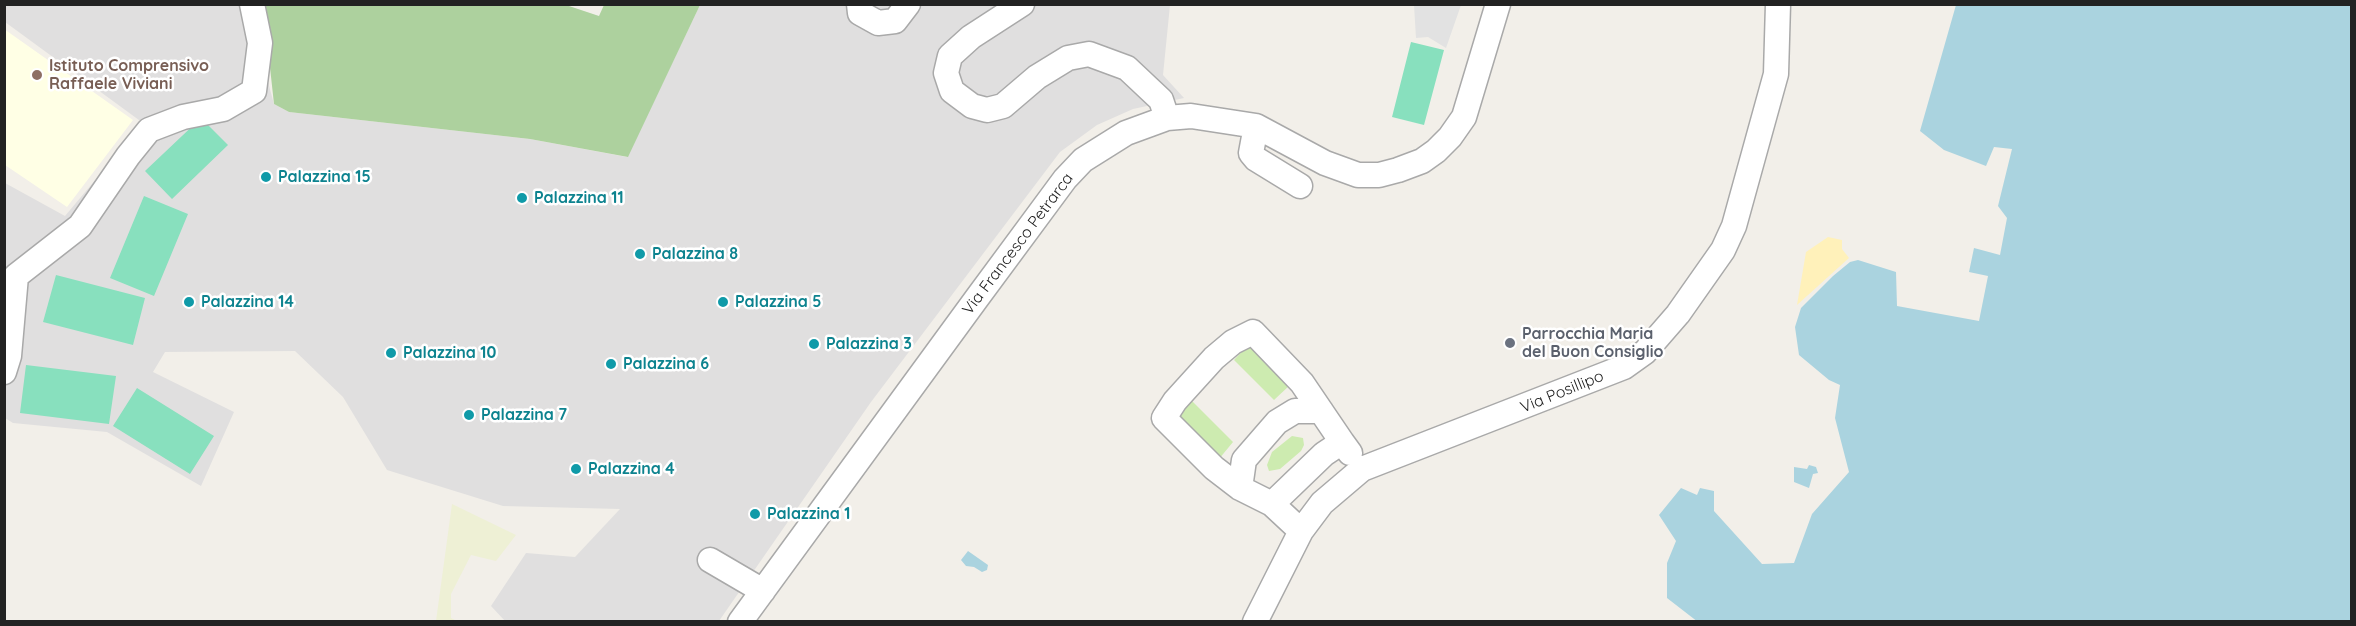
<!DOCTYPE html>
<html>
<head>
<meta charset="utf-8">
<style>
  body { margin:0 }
  #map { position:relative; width:2356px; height:626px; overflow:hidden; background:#f2efe9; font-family:Quicksand,sans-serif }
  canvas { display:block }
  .frame { position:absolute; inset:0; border:6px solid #222; pointer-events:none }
</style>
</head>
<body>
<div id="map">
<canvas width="2356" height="626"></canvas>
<div class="frame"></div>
</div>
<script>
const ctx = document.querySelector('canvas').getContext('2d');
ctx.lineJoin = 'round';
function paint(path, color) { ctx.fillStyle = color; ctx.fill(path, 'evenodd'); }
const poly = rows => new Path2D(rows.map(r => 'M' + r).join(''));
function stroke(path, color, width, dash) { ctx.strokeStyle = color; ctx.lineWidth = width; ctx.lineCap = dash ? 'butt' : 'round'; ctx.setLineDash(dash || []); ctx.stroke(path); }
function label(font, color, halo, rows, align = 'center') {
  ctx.font = font + ' Quicksand,sans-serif'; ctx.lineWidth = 5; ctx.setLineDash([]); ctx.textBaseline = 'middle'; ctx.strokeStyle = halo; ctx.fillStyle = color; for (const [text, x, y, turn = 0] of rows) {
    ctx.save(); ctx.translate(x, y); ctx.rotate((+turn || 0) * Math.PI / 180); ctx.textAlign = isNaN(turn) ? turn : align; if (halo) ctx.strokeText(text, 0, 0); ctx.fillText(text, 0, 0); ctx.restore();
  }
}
paint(poly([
  [5,5,247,5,274,104,289,112,530,139,627,157,700,5,1170,5,1163,75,1184,98,1133,109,1097,125,1060,152,871,402,719,621,505,621,491,606,526,553,575,557,620,509,503,506,387,470,343,397,295,351,165,352,153,372,234,412,201,486,107,432,13,423,5,418,5,183,65,216,143,123,5,22]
]), '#e0dfdf');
paint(poly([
  [4,29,133,120,67,207,5,165]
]), '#ffffe5');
paint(poly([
  [452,504,516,535,496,561,471,555,451,594,451,618,457,621,436,621]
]), '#eef0d5');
paint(poly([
  [1248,345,1290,385,1274,400,1234,360],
  [1192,401,1233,442,1219,459,1176,416],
  [1292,436,1303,438,1304,445,1301,451,1280,469,1269,471,1267,465,1272,452]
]), '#cdebb0');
paint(poly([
  [563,4,599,16,604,5,700,5,628,157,530,139,289,112,274,104,267,40,259,5]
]), '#add19e');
paint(poly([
  [1828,237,1842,240,1842,249,1849,258,1797,305,1806,252]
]), '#fff1ba');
paint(poly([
  [1411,42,1444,50,1424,125,1392,117],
  [201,118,228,145,172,199,145,171],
  [144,196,188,214,154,296,110,278],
  [56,275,145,298,133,345,43,322],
  [26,365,116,376,109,424,20,413],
  [137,388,214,436,190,474,113,426]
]), '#88e0be');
paint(poly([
  [1414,5,1461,5,1446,48,1428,37,1416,38]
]), '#e2e2e2');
paint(poly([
  [1956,5,2351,5,2351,621,1698,622,1667,598,1667,563,1676,541,1659,515,1681,488,1697,495,1700,488,1714,491,1714,511,1762,564,1794,563,1812,514,1849,472,1835,418,1840,385,1829,380,1799,355,1795,327,1801,308,1833,276,1850,262,1858,260,1896,272,1897,306,1979,321,1988,276,1969,272,1974,248,2000,255,2007,218,1998,206,2012,149,1994,147,1986,166,1944,150,1920,131],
  [1809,465,1816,467,1818,473,1813,474,1809,488,1794,482,1794,467,1807,469],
  [968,551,988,565,987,570,982,572,974,567,966,566,961,560]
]), '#aad3df');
const minor = poly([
  [859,4,860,13,878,23,895,21,908,4],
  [1022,4,971,37,950,56,946,73,952,91,972,106,987,110,1003,106,1037,77,1068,58,1089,54,1127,68,1161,100,1167,118],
  [1256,126,1251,153,1256,159,1300,186],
  [4,372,9,356,16,276,80,226,128,156,149,130,183,117,223,109,254,91,260,43,252,4],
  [1240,488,1244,460,1277,422,1295,411,1321,411],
  [1272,504,1240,488,1214,468,1164,418,1175,401,1214,358,1233,342,1253,332,1302,383,1342,442],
  [1301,531,1272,504,1324,454,1342,442,1350,453],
  [710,560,763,591],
  [740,622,977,298,1065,179,1083,160,1126,133,1167,118,1191,116,1256,126,1325,163,1358,175,1379,175,1398,170,1422,161,1436,151,1450,137,1464,117,1498,4],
  [1255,622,1301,531,1322,503,1362,469,1624,367,1645,352,1678,314,1723,250,1734,226,1776,74,1778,4]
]);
stroke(minor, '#a9a9a9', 27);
stroke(minor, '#fff', 24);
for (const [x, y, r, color] of [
  [37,75,6,"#8d6e63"],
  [266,177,6,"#0f9aa8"],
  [522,198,6,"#0f9aa8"],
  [640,254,6,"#0f9aa8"],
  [189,302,6,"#0f9aa8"],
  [723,302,6,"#0f9aa8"],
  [1510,343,6,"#6b7280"],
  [814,344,6,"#0f9aa8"],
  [391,353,6,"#0f9aa8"],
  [611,364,6,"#0f9aa8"],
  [469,415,6,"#0f9aa8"],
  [576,469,6,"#0f9aa8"],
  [755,514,6,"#0f9aa8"]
]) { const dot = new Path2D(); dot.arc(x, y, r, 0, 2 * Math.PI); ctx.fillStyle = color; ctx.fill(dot); stroke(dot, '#fff', 2); }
label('bold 16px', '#785e54', '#fff', [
  ["Istituto Comprensivo",49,66],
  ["Raffaele Viviani",49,84]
], 'left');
label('bold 16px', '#0d838f', '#fff', [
  ["Palazzina 15",278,177],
  ["Palazzina 11",534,198],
  ["Palazzina 8",652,254],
  ["Palazzina 14",201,302],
  ["Palazzina 5",735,302],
  ["Palazzina 3",826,344],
  ["Palazzina 10",403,353],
  ["Palazzina 6",623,364],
  ["Palazzina 7",481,415],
  ["Palazzina 4",588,469],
  ["Palazzina 1",767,514]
], 'left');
label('16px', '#222', '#fff', [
  ["Via Francesco Petrarca",1018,244,-53],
  ["Via Posillipo",1562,392,-22]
]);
label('bold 16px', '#5b616d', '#fff', [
  ["Parrocchia Maria",1522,334],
  ["del Buon Consiglio",1522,352]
], 'left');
</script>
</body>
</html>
